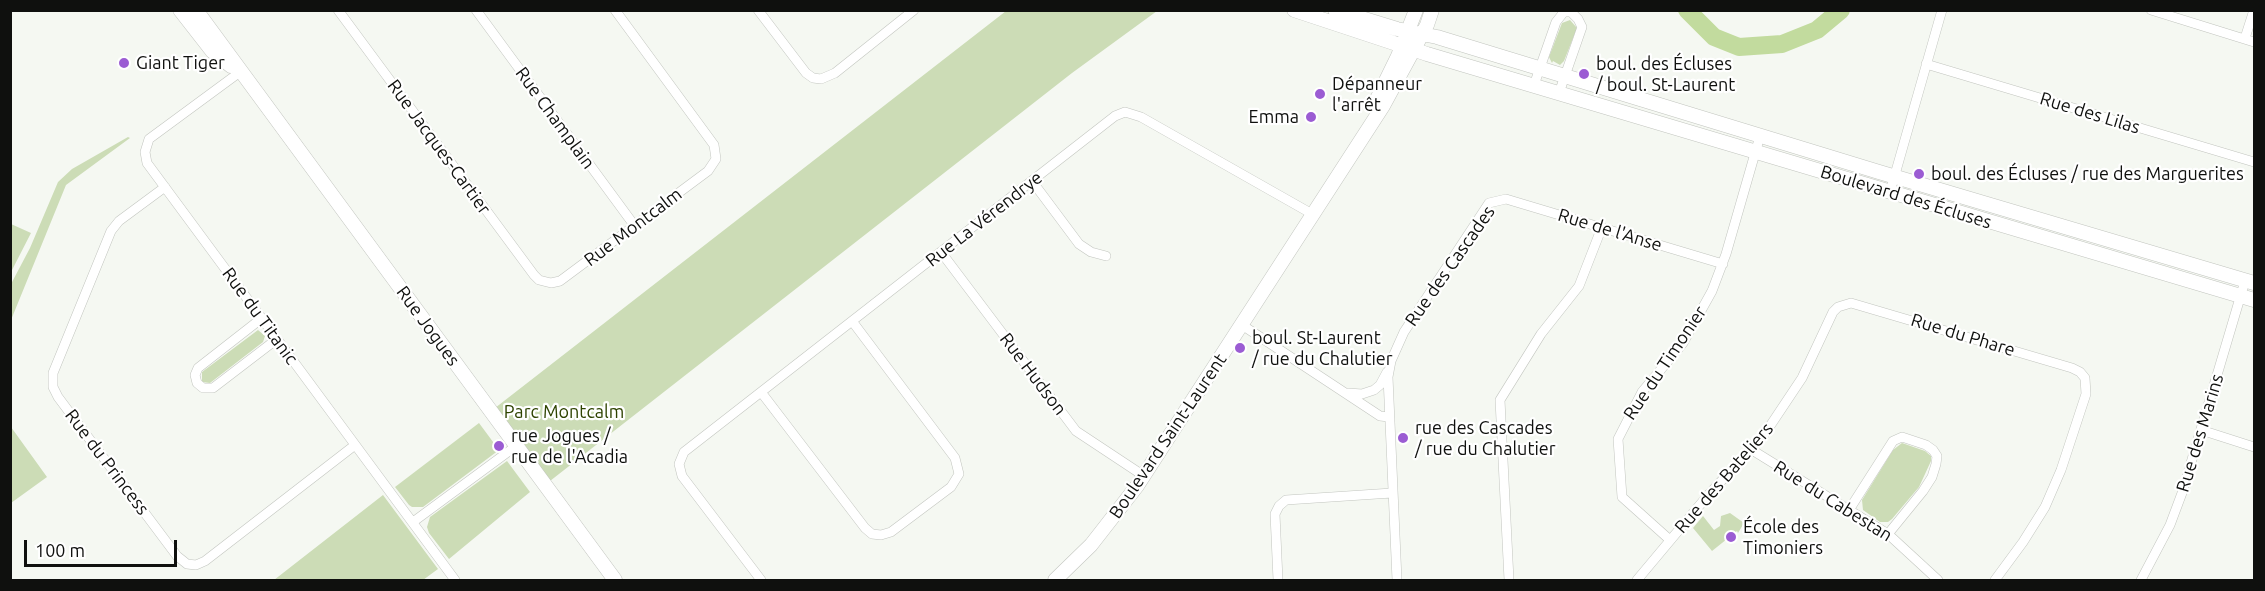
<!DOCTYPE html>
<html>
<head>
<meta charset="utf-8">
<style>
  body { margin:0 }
  #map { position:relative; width:2265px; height:591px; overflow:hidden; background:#f5f8f2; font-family:Ubuntu,sans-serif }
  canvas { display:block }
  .frame { position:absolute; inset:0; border:12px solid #0f100e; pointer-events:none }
  .scale { position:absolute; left:24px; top:540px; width:153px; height:27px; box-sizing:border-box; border:3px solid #0f100e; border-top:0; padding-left:8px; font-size:18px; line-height:21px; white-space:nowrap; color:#0f100e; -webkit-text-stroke:4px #fff; paint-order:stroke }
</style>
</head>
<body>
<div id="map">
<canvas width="2265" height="591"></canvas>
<div class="frame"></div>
<div class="scale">100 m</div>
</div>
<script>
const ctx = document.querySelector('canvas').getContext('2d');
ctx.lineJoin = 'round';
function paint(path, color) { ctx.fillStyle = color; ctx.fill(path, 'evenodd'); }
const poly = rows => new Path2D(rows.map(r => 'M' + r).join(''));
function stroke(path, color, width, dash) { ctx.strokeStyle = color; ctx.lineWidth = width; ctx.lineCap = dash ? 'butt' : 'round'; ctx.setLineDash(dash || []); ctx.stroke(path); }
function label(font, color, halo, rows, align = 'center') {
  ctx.font = font + ' Ubuntu,sans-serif'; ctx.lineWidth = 4.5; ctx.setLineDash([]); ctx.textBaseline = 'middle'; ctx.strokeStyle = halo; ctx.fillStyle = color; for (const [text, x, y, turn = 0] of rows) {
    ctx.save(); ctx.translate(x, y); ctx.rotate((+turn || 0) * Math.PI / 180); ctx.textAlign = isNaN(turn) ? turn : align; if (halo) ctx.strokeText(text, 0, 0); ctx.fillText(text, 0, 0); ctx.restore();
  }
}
paint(poly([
  [1006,11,1157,11,1072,73,550,481,495,408],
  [1570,20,1577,28,1564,61,1560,65,1553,61,1552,63,1549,57,1562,23],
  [128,137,130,138,66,185,11,320,11,284,30,248,58,182,72,169],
  [11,224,31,233,11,272],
  [258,330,265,336,263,342,210,383,202,382,202,372],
  [479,423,499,450,423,507,412,507,409,505,395,487],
  [11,427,47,477,11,503,10,503],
  [1902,443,1925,451,1931,456,1931,461,1919,487,1892,519,1888,522,1880,522,1863,510,1862,500,1893,450],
  [507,461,530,492,449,559,429,533,427,527,430,517],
  [383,495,438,569,423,580,274,580],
  [1730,513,1744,523,1738,533,1737,531,1712,551,1693,528,1703,516,1714,530,1720,526,1721,516]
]), '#ccdcb6');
stroke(poly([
  [1687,10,1714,37,1739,47,1782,44,1817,30,1841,10]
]), '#c2db9e', 18);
const street = poly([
  [338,10,534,275,539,280,551,283,560,281,708,171,716,159,714,145,615,10],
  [476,10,634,225],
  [758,10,806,73,813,78,821,79,835,73,914,10],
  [2151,10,2254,42],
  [2245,38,2254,10],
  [1926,64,2254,162],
  [240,72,149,139,145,152,147,163,455,580],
  [1534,85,1556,22,1564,12,1571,12,1578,19,1582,27,1559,93],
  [1032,181,1079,244,1091,252,1106,256],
  [165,187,119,221,111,231,53,373,53,387,58,397,177,556,187,564,196,565,205,561,355,445],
  [1890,192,1942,10],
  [941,252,1076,431,1144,476],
  [262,318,198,368,195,375,197,383,203,388,213,388,277,339],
  [1242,325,1380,416,1389,417],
  [761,392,865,528,872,534,881,535,891,532,951,487,959,474,955,458,852,321],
  [1348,393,1362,394,1374,390,1380,385,1387,372],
  [2201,430,2254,447],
  [1752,450,1888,534,1938,580],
  [1849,510,1893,441,1902,437,1926,445,1933,450,1937,456,1936,464,1932,477,1923,491,1888,534],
  [413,522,516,446],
  [1670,540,1622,497,1618,439,1642,392,1683,343,1712,291,1726,254,1760,136],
  [761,580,682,476,679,464,684,452,1115,116,1125,112,1141,117,1314,215],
  [1278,580,1275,514,1279,506,1286,500,1392,493],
  [1397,580,1388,377,1391,361,1404,332,1489,203,1506,199,1723,264],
  [1509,580,1500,400,1541,334,1579,286,1602,227],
  [1637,580,1709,494,1762,438,1802,378,1833,312,1838,307,1851,303,2072,368,2080,372,2085,378,2086,394,2061,470,2045,507,2023,542,1995,580],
  [2141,580,2170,525,2182,493,2245,281]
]);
const secondary = poly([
  [180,10,212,51,231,66],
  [196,10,615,580],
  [1294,10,1427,54,2254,300],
  [1335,10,1397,29,1437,37,1879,172,2254,283],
  [1376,101,1398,56,1416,10],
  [1055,580,1091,545,1137,486,1383,106,1427,25,1432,10]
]);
stroke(street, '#c2c5bf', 10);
stroke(secondary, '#c2c5bf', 15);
stroke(street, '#fff', 9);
stroke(secondary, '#fff', 14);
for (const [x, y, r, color] of [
  [124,63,6,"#9b5cd3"],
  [1584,74,6,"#9b5cd3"],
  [1320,94,6,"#9b5cd3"],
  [1311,117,6,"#9b5cd3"],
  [1919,174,6,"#9b5cd3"],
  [1240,348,6,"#9b5cd3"],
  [1403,438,6,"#9b5cd3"],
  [499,446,6,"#9b5cd3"],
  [1731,537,6,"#9b5cd3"]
]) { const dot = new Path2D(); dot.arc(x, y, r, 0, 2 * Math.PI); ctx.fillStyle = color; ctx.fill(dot); stroke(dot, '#fff', 2); }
label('18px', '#0f100e', '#fff', [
  ["Giant Tiger",136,63],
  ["boul. des Écluses",1596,64],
  ["/ boul. St-Laurent",1596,85],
  ["Dépanneur",1332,84],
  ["l'arrêt",1332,105],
  ["Emma",1299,117,"right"],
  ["boul. des Écluses / rue des Marguerites",1931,174],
  ["boul. St-Laurent",1252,338],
  ["/ rue du Chalutier",1252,359],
  ["rue des Cascades",1415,428],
  ["/ rue du Chalutier",1415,449],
  ["rue Jogues /",511,436],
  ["rue de l'Acadia",511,457],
  ["École des",1743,527],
  ["Timoniers",1743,548]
], 'left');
label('18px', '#0f100e', '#fff', [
  ["Rue des Lilas",2090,113,17],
  ["Rue Champlain",555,118,54],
  ["Rue Jacques-Cartier",439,147,54],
  ["Boulevard des Écluses",1906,197,17],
  ["Rue La Vérendrye",984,219,-38],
  ["Rue Montcalm",633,227,-37],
  ["Rue de l'Anse",1610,230,17],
  ["Rue des Cascades",1450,266,-55],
  ["Rue du Titanic",260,316,54],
  ["Rue Jogues",428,326,54],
  ["Rue du Phare",1963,335,17],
  ["Rue du Timonier",1665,363,-56],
  ["Rue Hudson",1033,374,53],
  ["Rue des Marins",2200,433,-73],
  ["Boulevard Saint-Laurent",1168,436,-56],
  ["Rue du Princess",107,462,53],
  ["Rue des Bateliers",1724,478,-49],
  ["Rue du Cabestan",1833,501,32]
]);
label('18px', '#2e4300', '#fff', [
  ["Parc Montcalm",564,412]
]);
</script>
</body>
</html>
